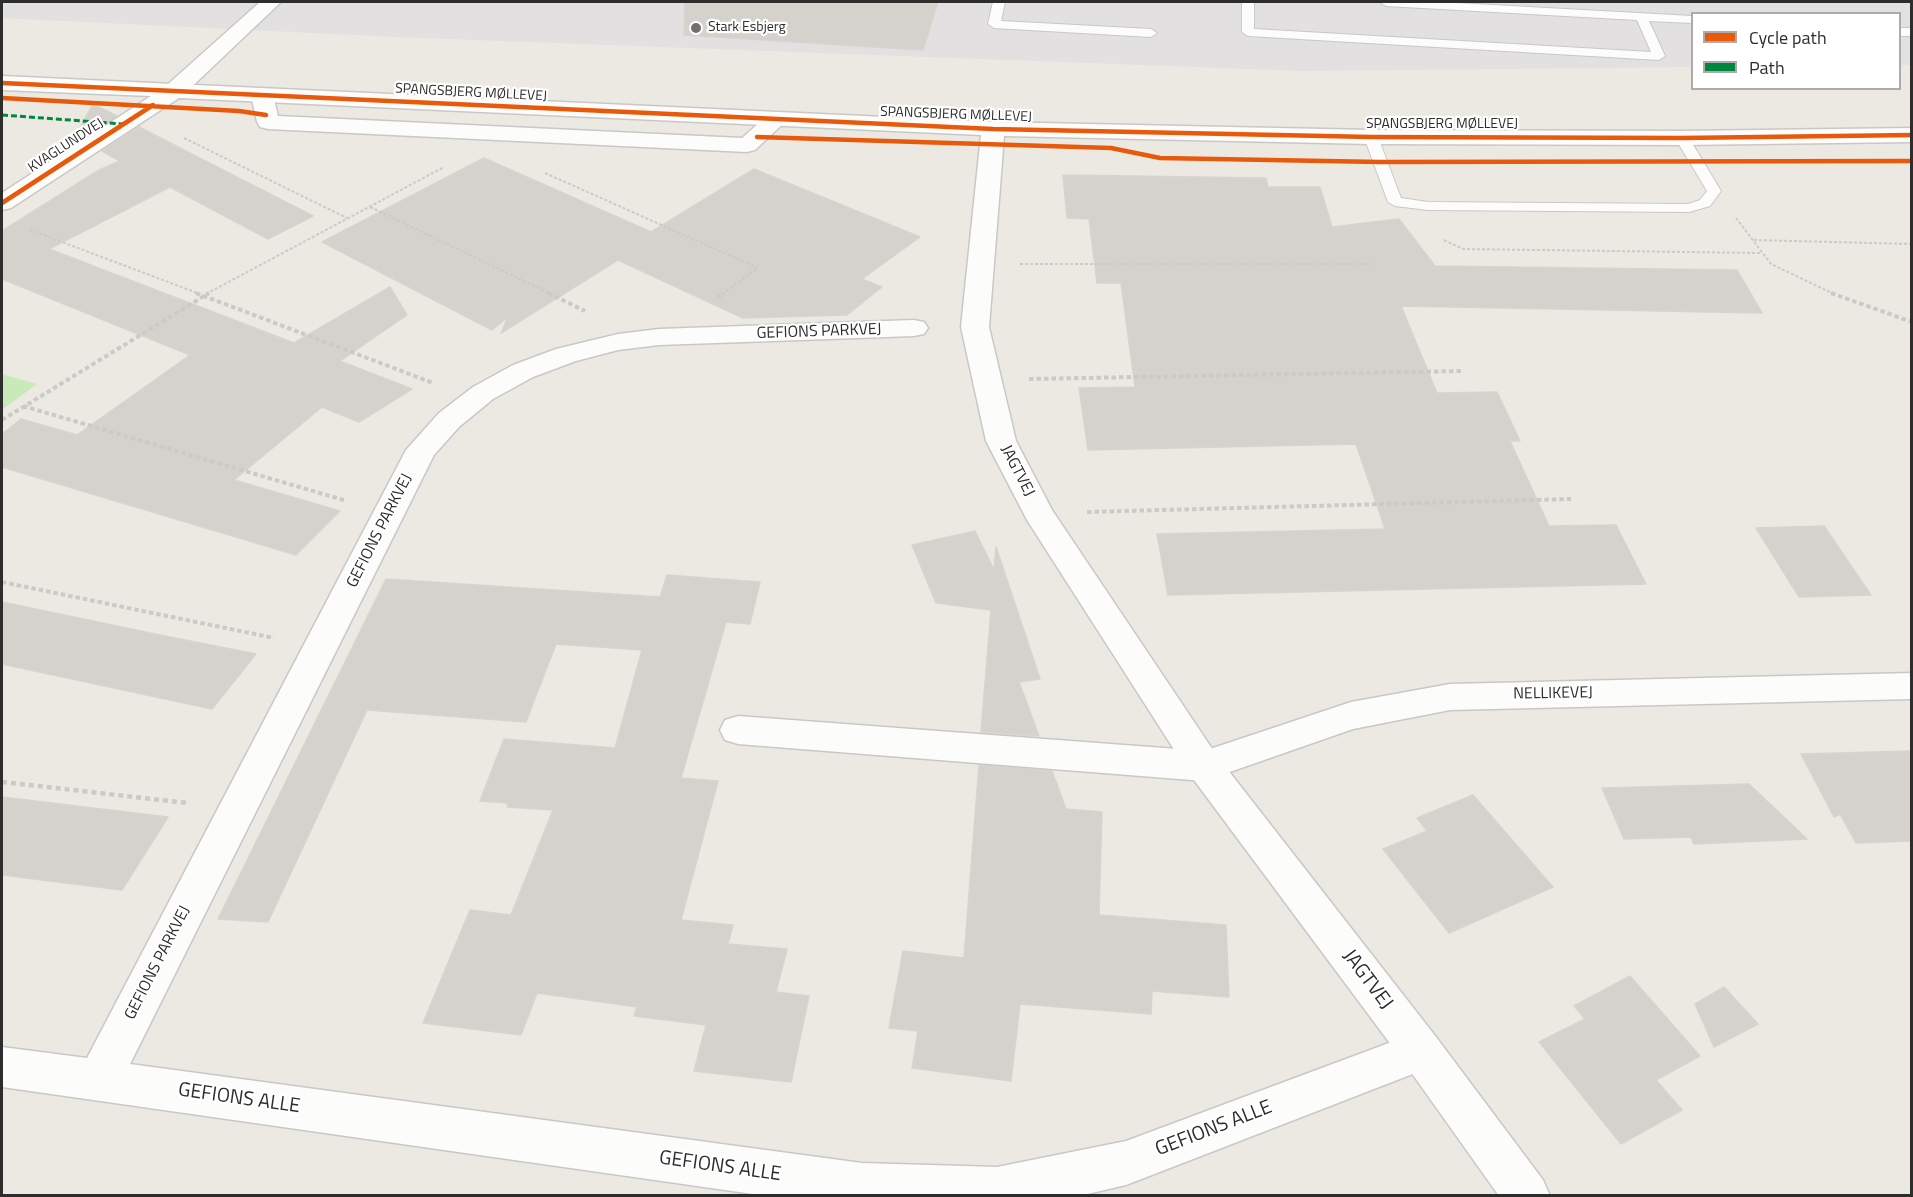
<!DOCTYPE html>
<html>
<head>
<meta charset="utf-8">
<style>
  body { margin:0 }
  #map { position:relative; width:1913px; height:1197px; overflow:hidden; background:#ece9e2; font-family:"Titillium Web",sans-serif }
  canvas { display:block }
  .frame { position:absolute; inset:0; border:3px solid #2d2d2d; pointer-events:none }
  .legend { position:absolute; left:1691px; top:12px; width:210px; height:78px; box-sizing:border-box; background:#fff; border:2px solid #ababab; margin:0; padding:8px 10px; list-style:none; font-size:18px; color:#2d2d2d }
  .legend li { display:flex; align-items:center; gap:12px; height:30px }
  .legend b { width:30px; border:2px solid #ababab }
</style>
</head>
<body>
<div id="map">
<canvas width="1913" height="1197"></canvas>
<div class="frame"></div>
<ul class="legend">
<li><b style="height:8px;background:#e8590c"></b>Cycle path</li>
<li><b style="height:8px;background:#00873e"></b>Path</li>
</ul>
</div>
<script>
const ctx = document.querySelector('canvas').getContext('2d');
ctx.lineJoin = 'round';
function paint(path, color) { ctx.fillStyle = color; ctx.fill(path, 'evenodd'); }
const poly = rows => new Path2D(rows.map(r => 'M' + r).join(''));
function stroke(path, color, width, dash) { ctx.strokeStyle = color; ctx.lineWidth = width; ctx.lineCap = dash ? 'butt' : 'round'; ctx.setLineDash(dash || []); ctx.stroke(path); }
function label(font, color, halo, rows, align = 'center') {
  ctx.font = font + ' "Titillium Web",sans-serif'; ctx.lineWidth = 4.5; ctx.setLineDash([]); ctx.textBaseline = 'middle'; ctx.strokeStyle = halo; ctx.fillStyle = color; for (const [text, x, y, turn = 0] of rows) {
    ctx.save(); ctx.translate(x, y); ctx.rotate((+turn || 0) * Math.PI / 180); ctx.textAlign = isNaN(turn) ? turn : align; if (halo) ctx.strokeText(text, 0, 0); ctx.fillText(text, 0, 0); ctx.restore();
  }
}
paint(poly([
  [2,2,1911,2,1912,65,1900,65,1900,14,1692,14,1692,67,1302,71,396,37,2,18]
]), '#e2e0e1');
paint(poly([
  [2,374,37,384,2,410]
]), '#c9eab8');
const building = poly([
  [685,2,938,2,923,50,684,35,685,2],
  [93,104,117,116,80,140,75,137,93,104],
  [139,127,313,216,268,239,170,187,49,249,294,343,390,287,407,315,340,361,412,389,359,422,322,407,234,480,340,511,296,555,2,467,2,434,21,419,77,435,190,355,2,279,2,231,99,170,120,161,102,151,139,127],
  [484,158,651,232,754,169,920,237,862,279,882,287,847,315,743,318,618,260,501,333,508,317,492,330,322,242,484,158],
  [1063,175,1266,178,1268,187,1320,187,1332,227,1399,219,1435,266,1737,270,1762,313,1401,306,1437,393,1497,392,1520,441,1510,441,1549,526,1616,525,1646,584,1168,595,1157,534,1385,529,1356,444,1088,450,1079,388,1135,387,1121,283,1097,283,1089,219,1067,218,1063,175],
  [1824,526,1871,595,1799,597,1756,528,1824,526],
  [975,531,994,570,996,547,1040,679,1019,682,1039,736,981,732,991,610,936,603,912,545,975,531],
  [667,575,760,582,750,624,726,622,681,778,718,781,681,920,733,925,728,944,787,949,776,992,809,996,791,1082,694,1071,706,1025,634,1016,637,1007,537,993,521,1035,423,1023,470,910,511,915,553,810,507,807,508,803,480,801,504,739,615,748,642,650,556,644,526,722,367,710,268,922,218,919,386,579,660,597,667,575],
  [2,602,155,634,256,654,212,709,2,664,2,602],
  [1911,751,1911,841,1856,843,1840,814,1834,817,1801,754,1911,751],
  [979,765,1052,771,1066,809,1102,812,1099,915,1226,925,1229,997,1152,991,1151,1014,1020,1004,1011,1081,912,1068,918,1031,889,1028,903,951,964,958,979,765],
  [1749,784,1807,839,1694,844,1691,837,1624,839,1602,788,1749,784],
  [1473,795,1553,887,1449,933,1383,849,1427,831,1417,818,1473,795],
  [2,797,168,817,122,890,2,875,2,797],
  [1630,976,1700,1056,1656,1080,1682,1110,1621,1144,1539,1042,1585,1019,1574,1006,1630,976],
  [1724,987,1758,1024,1714,1047,1695,1004,1724,987]
]);
paint(building, '#d5d2cd');
stroke(building, '#d7d4ce', 1.5);
const lane = poly([
  [993,2,1005,2,1001,21,1151,29,1157,33,1151,37,994,28,988,24,993,2],
  [1242,2,1254,2,1254,29,1651,52,1637,20,1386,6,1380,2,1438,2,1692,16,1692,23,1649,21,1665,56,1659,60,1248,36,1242,32,1242,2],
  [1900,28,1912,28,1912,36,1900,36,1900,28],
  [1371,133,1378,137,1401,198,1428,202,1688,204,1700,200,1707,191,1675,138,1682,134,1689,138,1721,191,1710,206,1689,212,1428,210,1395,206,1388,202,1364,137,1371,133]
]);
const street = poly([
  [260,2,281,2,182,96,174,98,166,96,163,91,166,86,260,2],
  [262,88,270,90,273,95,278,116,742,138,768,115,776,113,784,115,787,120,755,150,747,152,268,129,260,127,257,122,251,95,254,90,262,88],
  [914,320,924,322,928,328,924,334,914,336,659,345,618,350,576,361,533,377,493,399,459,427,434,455,130,1064,862,1163,997,1167,1126,1141,1421,1031,1436,1037,1442,1051,1436,1065,1126,1185,1079,1196,767,1196,2,1087,2,1047,87,1058,406,450,439,413,473,387,513,365,556,349,618,334,659,329,914,320],
  [1912,673,1912,699,1450,710,1353,729,1204,781,738,744,725,740,720,730,725,720,738,716,1204,751,1351,702,1450,684,1912,673]
]);
const secondary = poly([
  [2,76,993,122,1371,130,1682,131,1912,128,1912,142,1682,145,1371,144,1004,136,989,327,1016,441,1052,510,1217,756,1436,1037,1543,1180,1550,1196,1499,1196,1406,1065,1191,776,1027,520,986,441,961,327,981,135,179,98,11,208,2,210,2,193,151,96,2,90,2,76]
]);
stroke(lane, '#c9c8c8', 2);
stroke(street, '#c9c8c8', 3);
stroke(secondary, '#c9c8c8', 3);
stroke(poly([
  [184,138,347,218],
  [545,173,758,268,722,294],
  [370,207,551,294],
  [1736,218,1771,264,1834,294],
  [30,230,200,294],
  [1444,240,1463,249,1762,253],
  [1754,240,1912,244],
  [1020,264,1375,264],
  [206,294,444,167]
]), '#cacac9', 2, [3, 2]);
stroke(poly([
  [196,293,433,383],
  [548,293,585,311],
  [1831,293,1912,322],
  [717,298,724,293],
  [1029,379,1461,371],
  [23,406,347,501],
  [2,420,209,293],
  [1087,512,1571,499],
  [2,582,274,638]
]), '#cacac9', 4, [4.5, 3]);
stroke(poly([
  [2,782,188,803]
]), '#cacac9', 4.5, [5, 4]);
paint(lane, '#fcfcfb');
paint(street, '#fcfcfb');
paint(secondary, '#fcfcfb');
stroke(poly([
  [2,115,123,124]
]), '#00873e', 3, [6, 3]);
stroke(poly([
  [2,83,993,129,1371,137,1682,138,1912,135],
  [2,98,239,111,266,115],
  [757,137,1111,148,1160,158,1380,162,1912,161],
  [2,203,153,105]
]), '#e8590c', 4.5);
for (const [x, y, r, color] of [
  [696,28,6,"#706f6c"]
]) { const dot = new Path2D(); dot.arc(x, y, r, 0, 2 * Math.PI); ctx.fillStyle = color; ctx.fill(dot); stroke(dot, '#fff', 2); }
label('14px', '#2d2d2d', '#fff', [
  ["Stark Esbjerg",708,28]
], 'left');
label('14px', '#2d2d2d', '#fff', [
  ["SPANGSBJERG MØLLEVEJ",471,93,3],
  ["SPANGSBJERG MØLLEVEJ",956,115,2],
  ["SPANGSBJERG MØLLEVEJ",1442,125],
  ["KVAGLUNDVEJ",66,146,-33]
]);
label('16px', '#2d2d2d', '#fff', [
  ["GEFIONS PARKVEJ",819,332,-2],
  ["JAGTVEJ",1017,471,63],
  ["GEFIONS PARKVEJ",380,531,-63],
  ["NELLIKEVEJ",1553,694,-1],
  ["GEFIONS PARKVEJ",158,963,-63]
]);
label('20px', '#2d2d2d', '#fff', [
  ["JAGTVEJ",1367,980,53],
  ["GEFIONS ALLE",239,1099,8],
  ["GEFIONS ALLE",1214,1129,-21],
  ["GEFIONS ALLE",720,1167,8]
]);
</script>
</body>
</html>
